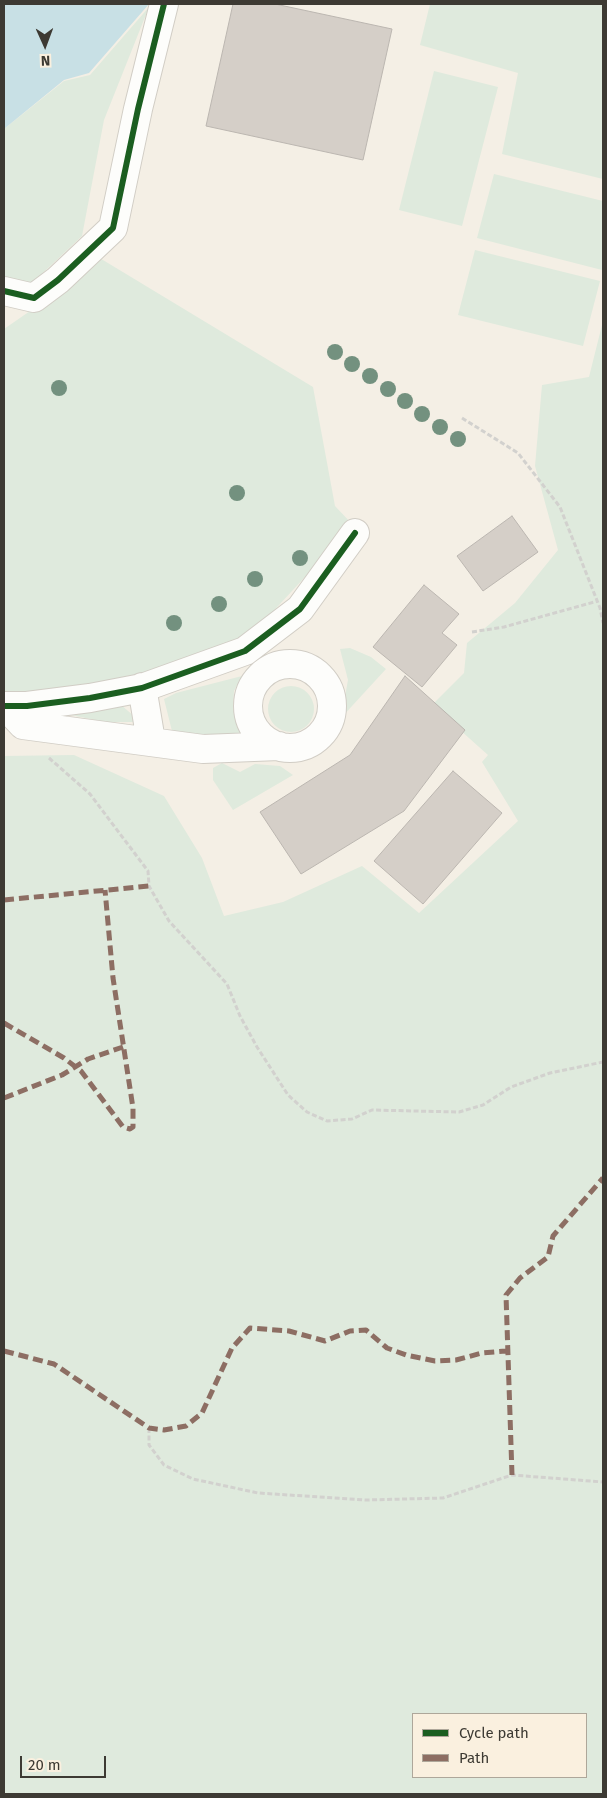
<!DOCTYPE html>
<html>
<head>
<meta charset="utf-8">
<style>
  body { margin:0 }
  #map { position:relative; width:607px; height:1798px; overflow:hidden; background:#f4efe5; font-family:"Fira Sans",sans-serif }
  canvas { display:block }
  .frame { position:absolute; inset:0; border:5px solid #3d3a33; pointer-events:none }
  .legend { position:absolute; left:412px; top:1713px; width:175px; height:65px; box-sizing:border-box; background:#faf0df; border:1px solid #aea79a; margin:0; padding:6px 9px; list-style:none; font-size:15px; color:#3d3a33 }
  .legend li { display:flex; align-items:center; gap:10px; height:25px }
  .legend b { width:25px; border:1px solid #aea79a }
  .north { position:absolute; left:20px; top:20px; width:50px; height:50px; -webkit-text-stroke:4px #faf0df; paint-order:stroke; rotate:178deg; font-size:14px; font-weight:700; line-height:20px; text-align:center; color:#3d3a33 }
  .north::after { content:''; display:block; margin:auto; width:18px; height:22px; background:#3d3a33; clip-path:polygon(50% 0,100% 100%,50% 72%,0 100%) }
  .scale { position:absolute; left:20px; top:1756px; width:86px; height:22px; box-sizing:border-box; border:2px solid #3d3a33; border-top:0; padding-left:6px; font-size:15px; line-height:18px; white-space:nowrap; color:#3d3a33; -webkit-text-stroke:4px #faf0df; paint-order:stroke }
</style>
</head>
<body>
<div id="map">
<canvas width="607" height="1798"></canvas>
<div class="frame"></div>
<ul class="legend">
<li><b style="height:6px;background:#1b5e20"></b>Cycle path</li>
<li><b style="height:6px;background:#8d6e63"></b>Path</li>
</ul>
<div class="north">N</div>
<div class="scale">20 m</div>
</div>
<script>
const ctx = document.querySelector('canvas').getContext('2d');
ctx.lineJoin = 'round';
function paint(path, color) { ctx.fillStyle = color; ctx.fill(path, 'evenodd'); }
const poly = rows => new Path2D(rows.map(r => 'M' + r).join(''));
function stroke(path, color, width, dash) { ctx.strokeStyle = color; ctx.lineWidth = width; ctx.lineCap = dash ? 'butt' : 'round'; ctx.setLineDash(dash || []); ctx.stroke(path); }
paint(poly([
  [430,4,603,4,603,179,502,154,518,73,420,45],
  [149,7,104,120,82,236,29,286,4,281,4,129,64,81,90,75],
  [434,71,498,87,462,226,399,210],
  [494,174,603,201,602,270,477,238],
  [475,250,600,281,583,346,458,315],
  [98,257,313,387,335,506,353,525,243,644,140,679,61,691,4,693,4,329,46,300],
  [603,321,603,1794,4,1794,4,756,74,755,164,796,202,858,224,916,283,902,362,866,419,913,518,821,482,762,488,755,432,705,464,673,467,643,515,603,558,550,535,466,542,385,589,377],
  [413,1714,586,1714,586,1777,413,1777],
  [350,648,371,657,386,669,341,718,348,680,340,649],
  [242,676,234,691,233,708,242,740,172,731,164,699,176,693],
  '268 709a23 23 0 1 1 46 0a23 23 0 1 1-46 0Z',
  [121,705,141,722,105,722,71,715,78,709],
  [222,763,240,772,255,764,280,766,293,775,233,810,213,780,213,768]
]), '#dfeadd');
paint(poly([
  [4,4,149,4,89,73,64,80,4,129]
]), '#c8e0e5');
const building = poly([
  [233,4,275,4,392,29,363,160,206,126,233,4],
  [512,516,538,552,483,591,457,556,512,516],
  [424,585,459,614,442,633,457,645,422,687,373,647,424,585],
  [405,676,465,730,404,811,301,874,260,812,350,755,405,676],
  [453,771,502,813,423,904,374,861,453,771]
]);
paint(building, '#d5cfc8');
stroke(building, '#bbb6b0', 1);
const minor = poly([
  [4,291,34,298,58,280,113,228,138,109,164,4],
  '248 706a42 42 0 1 1 84 0a42 42 0 1 1-84 0Z',
  [142,687,151,741],
  [4,706,27,706,90,698,142,688,245,651,300,609,355,533],
  [5,706,23,725,203,749,279,746]
]);
stroke(minor, '#d1cdc5', 30);
stroke(poly([
  [462,418,518,453,560,507,600,608,603,623],
  [472,632,504,627,598,601],
  [49,758,90,794,148,871,149,886,169,921,227,984,240,1016,257,1047,288,1095,307,1112,327,1121,352,1119,372,1110,459,1112,483,1105,511,1087,550,1073,603,1062],
  [149,1428,149,1445,164,1465,193,1479,258,1493,366,1500,443,1498,512,1475,603,1482]
]), '#d2d1ce', 3, [5, 2.5]);
stroke(minor, '#fdfdfb', 28);
stroke(poly([
  [4,900,149,886],
  [4,1023,64,1058,81,1071,123,1127,130,1129,133,1127,133,1108,113,978,105,890],
  [4,1098,62,1075,88,1059,123,1047],
  [4,1351,54,1364,149,1428,164,1430,186,1426,202,1413,232,1348,250,1328,289,1331,325,1341,350,1331,366,1330,387,1348,406,1355,435,1361,456,1360,482,1353,506,1351],
  [512,1475,506,1295,520,1278,548,1257,553,1236,603,1178]
]), '#8d6e63', 5, [10, 5]);
stroke(poly([
  [4,291,34,298,58,280,113,228,138,109,164,4],
  [4,706,27,706,90,698,142,688,245,651,300,609,355,533]
]), '#1b5e20', 6);
ctx.fillStyle = '#73917f';
for (const [x, y] of [
  [335,352],
  [352,364],
  [370,376],
  [59,388],
  [388,389],
  [405,401],
  [422,414],
  [440,427],
  [458,439],
  [237,493],
  [300,558],
  [255,579],
  [219,604],
  [174,623]
]) { ctx.beginPath(); ctx.arc(x, y, 8, 0, 2 * Math.PI); ctx.fill(); }
</script>
</body>
</html>
